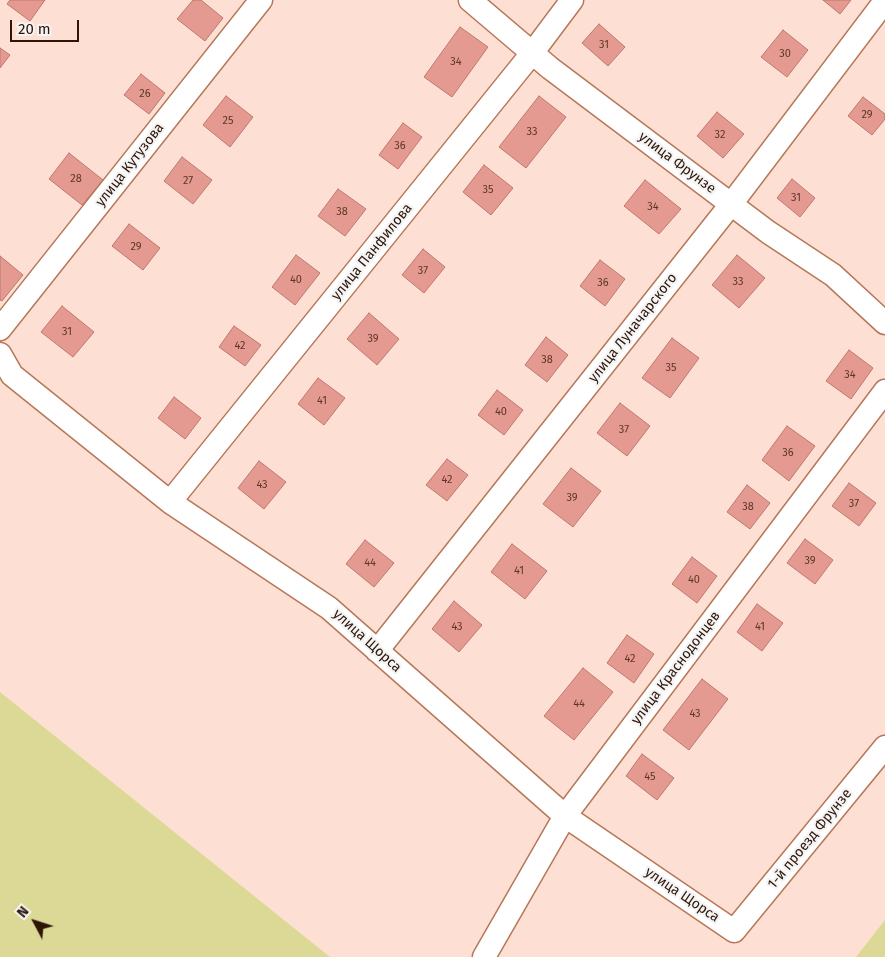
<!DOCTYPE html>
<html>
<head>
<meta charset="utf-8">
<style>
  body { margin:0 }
  #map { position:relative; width:885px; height:957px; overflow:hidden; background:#fde0d3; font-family:"Fira Sans",sans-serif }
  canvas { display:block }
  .north { position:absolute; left:10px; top:897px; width:50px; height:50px; -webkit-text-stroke:4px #f4f4f4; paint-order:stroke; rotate:310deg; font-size:14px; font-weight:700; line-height:20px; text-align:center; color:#2e1508 }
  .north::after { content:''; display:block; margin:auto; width:18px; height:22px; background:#2e1508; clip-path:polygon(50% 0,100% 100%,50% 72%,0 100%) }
  .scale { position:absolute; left:10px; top:20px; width:69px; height:22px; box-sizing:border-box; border:2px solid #2e1508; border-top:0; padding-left:6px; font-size:15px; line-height:18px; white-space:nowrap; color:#2e1508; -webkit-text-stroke:4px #f4f4f4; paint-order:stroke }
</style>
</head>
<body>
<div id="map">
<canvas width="885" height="957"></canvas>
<div class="north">N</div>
<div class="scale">20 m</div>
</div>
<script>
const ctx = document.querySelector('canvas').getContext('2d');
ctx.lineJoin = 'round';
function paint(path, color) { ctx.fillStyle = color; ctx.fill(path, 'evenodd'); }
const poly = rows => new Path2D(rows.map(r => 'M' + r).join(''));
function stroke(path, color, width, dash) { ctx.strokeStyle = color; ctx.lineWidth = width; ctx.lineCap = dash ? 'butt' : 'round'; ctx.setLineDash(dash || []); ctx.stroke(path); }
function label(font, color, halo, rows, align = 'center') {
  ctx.font = font + ' "Fira Sans",sans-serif'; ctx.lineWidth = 4.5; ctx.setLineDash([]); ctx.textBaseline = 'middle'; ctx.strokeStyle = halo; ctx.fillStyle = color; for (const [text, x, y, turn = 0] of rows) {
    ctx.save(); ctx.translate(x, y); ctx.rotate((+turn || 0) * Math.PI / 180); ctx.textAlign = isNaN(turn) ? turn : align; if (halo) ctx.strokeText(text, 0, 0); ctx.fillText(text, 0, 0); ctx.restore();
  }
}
paint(poly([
  [0,692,330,957,0,957],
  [885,920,885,957,856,957]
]), '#dbd995');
const building = poly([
  [10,0,45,0,30,21,7,4,10,0],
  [193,0,201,0,223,18,205,41,177,19,193,0],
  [823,0,851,0,840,14,823,0],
  [599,24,625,47,608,66,582,43,599,24],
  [460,27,488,47,452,97,424,77,460,27],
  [783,30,808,50,787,77,761,57,783,30],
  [0,48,10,55,0,68,0,48],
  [141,74,165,93,149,114,124,95,141,74],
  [226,96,253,117,230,147,203,125,226,96],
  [539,96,566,117,526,168,499,147,539,96],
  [863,97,885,114,885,119,872,135,848,116,863,97],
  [717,112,744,134,723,158,697,136,717,112],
  [403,123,422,137,398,169,379,155,403,123],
  [69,153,103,180,82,205,49,179,69,153],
  [182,157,212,180,193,204,164,181,182,157],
  [484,165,513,188,491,215,463,192,484,165],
  [792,179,815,198,800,217,777,198,792,179],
  [645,180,681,209,659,234,624,206,645,180],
  [338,189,366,209,345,236,318,216,338,189],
  [129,224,160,248,143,270,112,246,129,224],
  [423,249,445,267,424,293,402,275,423,249],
  [296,255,320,273,295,305,272,287,296,255],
  [737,255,765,278,739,308,712,285,737,255],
  [0,256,23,275,2,301,0,300,0,256],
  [600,260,625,279,605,306,580,286,600,260],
  [62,306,94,332,73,357,41,332,62,306],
  [369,313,399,339,377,365,347,339,369,313],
  [234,326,261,345,245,366,219,347,234,326],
  [546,337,568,355,547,382,525,365,546,337],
  [672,338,699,358,670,398,642,378,672,338],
  [849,350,873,368,851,399,826,381,849,350],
  [318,378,345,398,324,425,298,404,318,378],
  [497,390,523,410,504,435,478,415,497,390],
  [174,397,201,418,185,439,158,418,174,397],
  [620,403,650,426,627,456,597,433,620,403],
  [787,426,815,446,789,481,762,460,787,426],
  [447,459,468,475,447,501,426,485,447,459],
  [259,461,286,482,264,509,238,488,259,461],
  [571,468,601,491,573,527,543,504,571,468],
  [849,483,876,503,859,526,832,506,849,483],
  [747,485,770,503,750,529,727,512,747,485],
  [805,539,833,560,815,584,787,563,805,539],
  [365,540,394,563,374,587,346,564,365,540],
  [512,544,547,571,525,599,491,572,512,544],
  [692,557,717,576,697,603,672,584,692,557],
  [454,601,482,625,459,652,432,629,454,601],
  [757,604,783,623,762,651,737,632,757,604],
  [627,635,654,654,634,683,607,663,627,635],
  [583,668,613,692,574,740,544,716,583,668],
  [702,679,728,699,689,750,663,730,702,679],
  [642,754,674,778,657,800,626,776,642,754]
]);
paint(building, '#e59a91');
stroke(building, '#be776f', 1);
const minor = poly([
  [470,0,550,68,768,232,833,275,885,323],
  [0,329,261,0],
  [0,354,12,375,170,502,329,608,565,816,734,931,885,747],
  [170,502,533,52,572,0],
  [377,651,732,203,885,1],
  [484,957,565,816,885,391]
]);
stroke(minor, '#b77758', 25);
stroke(minor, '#fff', 22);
label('11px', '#5c362a', null, [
  ["31",604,45],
  ["30",785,54],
  ["34",456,62],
  ["26",145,94],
  ["29",867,115],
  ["25",228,121],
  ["33",532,132],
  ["32",720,135],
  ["36",400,146],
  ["28",76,179],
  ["27",188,181],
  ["35",488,190],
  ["31",796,198],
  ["34",653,207],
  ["38",342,212],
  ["29",136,247],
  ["37",423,271],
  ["40",296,280],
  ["33",738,282],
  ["36",603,283],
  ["31",67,332],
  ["39",373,339],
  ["42",240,346],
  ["38",547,360],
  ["35",671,368],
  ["34",850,375],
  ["41",322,401],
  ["40",501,412],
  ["37",624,430],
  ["36",788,453],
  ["42",447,480],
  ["43",262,485],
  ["39",572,498],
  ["37",854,504],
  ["38",748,507],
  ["39",810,561],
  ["44",370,563],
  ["41",519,571],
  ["40",694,580],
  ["43",457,627],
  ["41",760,627],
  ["42",630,659],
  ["44",579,704],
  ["43",695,714],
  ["45",650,777]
]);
label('14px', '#2e1508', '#f4f4f4', [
  ["улица Фрунзе",677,163,37],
  ["улица Кутузова",130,165,-52],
  ["улица Панфилова",372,252,-51],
  ["улица Луначарского",633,328,-52],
  ["улица Щорса",367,641,42],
  ["улица Краснодонцев",676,668,-53],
  ["1-й проезд Фрунзе",810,839,-51],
  ["улица Щорса",682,895,34]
]);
</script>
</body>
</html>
